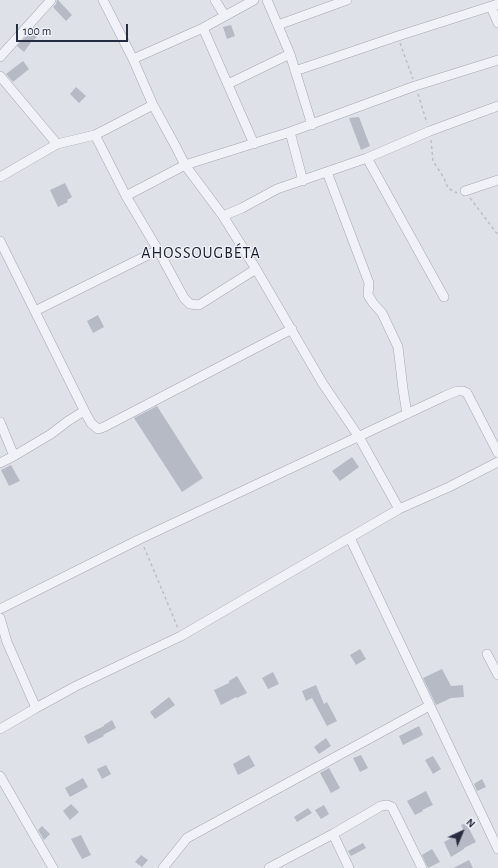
<!DOCTYPE html>
<html>
<head>
<meta charset="utf-8">
<style>
  body { margin:0 }
  #map { position:relative; width:498px; height:868px; overflow:hidden; background:#dee1e8; font-family:"Alegreya Sans",sans-serif }
  canvas { display:block }
  .north { position:absolute; left:442px; top:812px; width:40px; height:40px; -webkit-text-stroke:3px #eef0f6; paint-order:stroke; rotate:44deg; font-size:11px; font-weight:700; line-height:16px; text-align:center; color:#272d40 }
  .north::after { content:''; display:block; margin:auto; width:14px; height:18px; background:#272d40; clip-path:polygon(50% 0,100% 100%,50% 72%,0 100%) }
  .scale { position:absolute; left:16px; top:24px; width:112px; height:18px; box-sizing:border-box; border:2px solid #272d40; border-top:0; padding-left:5px; font-size:12px; line-height:14px; white-space:nowrap; color:#272d40; -webkit-text-stroke:3px #eef0f6; paint-order:stroke }
</style>
</head>
<body>
<div id="map">
<canvas width="498" height="868"></canvas>
<div class="north">N</div>
<div class="scale">100 m</div>
</div>
<script>
const ctx = document.querySelector('canvas').getContext('2d');
ctx.lineJoin = 'round';
function paint(path, color) { ctx.fillStyle = color; ctx.fill(path, 'evenodd'); }
const poly = rows => new Path2D(rows.map(r => 'M' + r).join(''));
function stroke(path, color, width, dash) { ctx.strokeStyle = color; ctx.lineWidth = width; ctx.lineCap = dash ? 'butt' : 'round'; ctx.setLineDash(dash || []); ctx.stroke(path); }
function label(font, color, halo, rows, align = 'center') {
  ctx.font = font + ' "Alegreya Sans",sans-serif'; ctx.lineWidth = 3; ctx.setLineDash([]); ctx.textBaseline = 'middle'; ctx.strokeStyle = halo; ctx.fillStyle = color; for (const [text, x, y, turn = 0] of rows) {
    ctx.save(); ctx.translate(x, y); ctx.rotate((+turn || 0) * Math.PI / 180); ctx.textAlign = isNaN(turn) ? turn : align; if (halo) ctx.strokeText(text, 0, 0); ctx.fillText(text, 0, 0); ctx.restore();
  }
}
paint(poly([
  [57,0,58,0,72,15,66,21,53,7,56,4],
  [231,25,235,36,227,39,223,27],
  [31,31,37,37,32,41,24,52,17,46],
  [23,61,29,69,13,82,6,74],
  [76,87,86,96,79,103,70,94],
  [359,117,370,146,361,150,349,118],
  [65,183,72,197,67,200,68,202,58,207,50,190],
  [98,315,104,327,93,333,87,321],
  [157,406,203,478,182,492,134,418],
  [352,457,359,467,340,481,332,471],
  [11,465,20,481,9,486,1,470],
  [360,649,366,659,356,665,350,655],
  [442,669,451,686,463,685,464,697,451,698,436,705,423,678],
  [273,672,279,684,268,689,262,678],
  [237,676,247,693,237,698,236,697,221,705,214,690,229,683,229,681],
  [316,685,324,704,327,702,337,721,327,726,312,698,306,701,302,691],
  [169,697,175,705,155,719,150,712],
  [112,720,116,728,103,735,104,736,88,744,84,736,104,726,104,725],
  [419,726,423,735,403,745,399,736],
  [326,738,331,746,319,754,314,747],
  [249,755,255,766,238,775,233,764],
  [361,755,368,768,360,772,353,758],
  [433,756,441,769,433,774,425,760],
  [106,765,111,774,102,779,97,769],
  [329,768,340,788,331,793,320,773],
  [83,778,88,787,70,797,65,788],
  [482,779,486,787,477,791,474,784],
  [426,791,433,805,422,810,423,811,415,815,407,801],
  [71,804,79,812,70,820,63,811],
  [324,805,329,814,321,819,315,810],
  [308,808,312,813,297,822,294,817],
  [466,823,476,842,464,848,464,849,451,857,444,842,464,831,461,825],
  [42,826,50,834,44,840,38,830],
  [81,835,91,855,82,859,71,839],
  [363,843,366,848,351,856,348,851],
  [432,849,440,862,428,868,422,855],
  [141,855,148,860,142,867,135,862],
  [469,860,473,868,453,868]
]), '#b5bac5');
const minor = poly([
  [103,0,133,59,153,105,176,147,185,165,223,216,256,269,323,384,359,437,399,509],
  [215,0,225,16],
  [267,0,290,54,312,125],
  [491,7,498,23],
  [278,25,347,0],
  [203,28,254,144],
  [0,57,51,0],
  [133,59,203,28,254,0],
  [295,71,398,36,498,4],
  [0,76,57,144],
  [228,84,290,54],
  [290,132,303,181],
  [95,135,126,196,158,250,184,298,190,304,199,305,256,269],
  [367,158,444,297],
  [327,172,369,283,368,295,373,303,382,313,398,347,403,389,407,414],
  [0,177,57,144,95,135,153,105],
  [465,191,498,180],
  [126,196,185,165,290,132,415,86,498,60],
  [223,216,242,208,277,189,367,158,430,131,498,106],
  [0,241,86,414,91,423,98,429,104,427,292,329],
  [35,311,158,250],
  [0,422,14,456],
  [0,463,14,456,51,434,68,421,84,411],
  [350,538,498,849],
  [0,609,140,539,445,396,457,391,463,391,467,393,498,453],
  [0,618,7,642,36,708],
  [487,654,498,675],
  [0,729,36,708,76,686,181,636,399,509,449,487,498,462],
  [0,776,53,868],
  [333,834,349,868],
  [163,868,187,838,429,706],
  [269,868,333,834,381,806,387,805,392,807,422,868]
]);
stroke(minor, '#a3a7b2', 10);
stroke(poly([
  [400,43,413,79],
  [418,94,427,123],
  [431,140,433,161,444,178,448,188,453,191,457,193],
  [470,198,498,235],
  [144,547,178,628]
]), '#bcbfc7', 1.5, [3, 3]);
stroke(minor, '#f1f2f7', 9);
ctx.letterSpacing = '1px';
label('16px', '#191f30', '#eef0f6', [
  ["AHOSSOUGBÉTA",201,253]
]);
ctx.letterSpacing = '0px';
</script>
</body>
</html>
